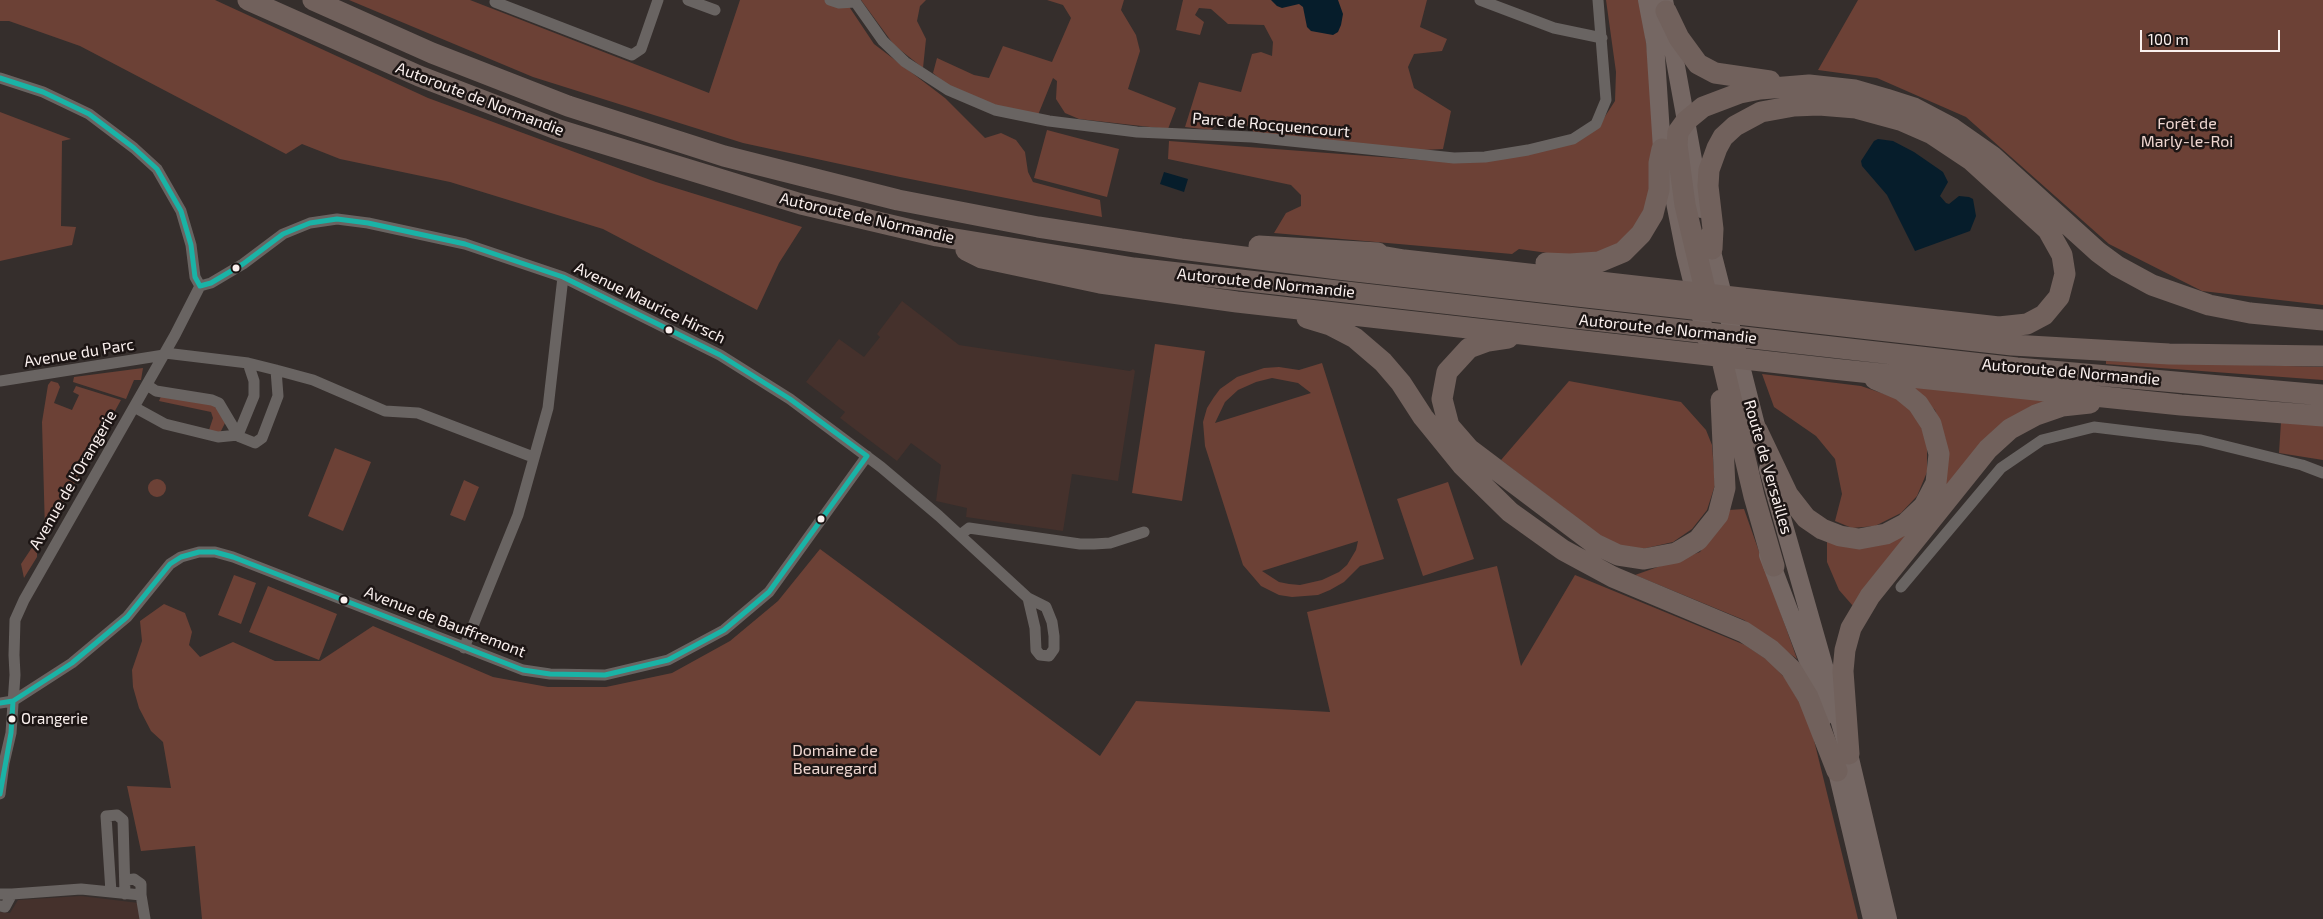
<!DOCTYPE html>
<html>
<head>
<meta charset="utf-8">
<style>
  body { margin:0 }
  #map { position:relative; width:2323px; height:919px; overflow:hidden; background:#352e2c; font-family:"Exo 2",sans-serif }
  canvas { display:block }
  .scale { position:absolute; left:2140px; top:30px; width:140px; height:22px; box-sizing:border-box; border:2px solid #faf0ee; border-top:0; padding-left:6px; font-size:15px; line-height:18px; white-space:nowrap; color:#faf0ee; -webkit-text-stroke:4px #1c1514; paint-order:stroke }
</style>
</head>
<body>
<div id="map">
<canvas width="2323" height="919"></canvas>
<div class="scale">100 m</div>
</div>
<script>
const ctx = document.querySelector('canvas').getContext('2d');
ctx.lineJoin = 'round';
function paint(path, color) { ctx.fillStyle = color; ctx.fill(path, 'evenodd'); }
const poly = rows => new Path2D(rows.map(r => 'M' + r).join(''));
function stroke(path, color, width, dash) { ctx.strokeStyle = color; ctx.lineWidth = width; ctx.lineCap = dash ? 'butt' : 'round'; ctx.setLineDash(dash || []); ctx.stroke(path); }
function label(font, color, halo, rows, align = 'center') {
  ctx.font = font + ' "Exo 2",sans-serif'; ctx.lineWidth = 5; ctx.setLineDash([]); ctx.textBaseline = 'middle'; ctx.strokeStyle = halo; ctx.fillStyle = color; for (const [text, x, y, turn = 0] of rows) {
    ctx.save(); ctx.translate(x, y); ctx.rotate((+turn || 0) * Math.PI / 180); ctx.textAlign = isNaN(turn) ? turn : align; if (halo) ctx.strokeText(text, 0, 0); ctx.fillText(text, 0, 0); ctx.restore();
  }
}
paint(poly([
  [902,301,959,345,1130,371,1133,369,1135,371,1118,481,1072,474,1063,531,966,517,967,508,936,501,941,465,911,443,897,461,840,418,845,412,806,382,839,339,864,357,880,337,877,334],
  [81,896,139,903,141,919,0,919,0,912,10,913,18,900]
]), '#45312c');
paint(poly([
  [0,0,215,0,428,98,656,182,802,227,779,263,757,310,603,229,450,182,340,159,302,144,286,154,80,46,9,21,0,21],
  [349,0,470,0,709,93,740,0,848,0,850,8,874,44,945,98,985,138,1001,133,1016,140,1025,152,1028,172,1033,182,1100,200,1102,217,900,177,743,143,533,77],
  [861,0,926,0,920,6,917,21,926,39,923,68,894,45],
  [1047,0,1124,0,1121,10,1136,35,1140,51,1128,89,1176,108,1168,129,1079,119,1065,113,1056,99,1057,81,1053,78,1038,115,993,106,949,87,933,73,937,58,974,75,989,78,1003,46,1052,62,1071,18,1063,5],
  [1183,0,1427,0,1420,27,1447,39,1442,51,1414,54,1408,67,1414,88,1451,111,1443,149,1422,150,1256,134,1241,120,1227,116,1211,130,1185,127,1199,82,1241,92,1252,54,1261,52,1272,56,1273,42,1264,25,1228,24,1211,9,1199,8,1195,15,1204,22,1200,35,1176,30],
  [1606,0,1641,0,1654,111,1653,189,1634,232,1605,252,1577,257,1519,249,1512,254,1274,233,1286,213,1301,206,1301,195,1291,185,1168,159,1169,141,1434,161,1573,140,1602,121,1615,101,1616,72],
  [1858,0,2323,0,2323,305,2202,291,2109,244,1966,117,1877,78,1818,70],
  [0,112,71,139,62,141,61,226,76,227,72,245,0,261],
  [1047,130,1119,149,1107,197,1034,178],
  [1155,344,1205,351,1182,501,1132,493],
  [2106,361,2323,367,2323,380,2106,364],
  [1322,363,1384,559,1360,566,1344,582,1330,590,1318,595,1292,597,1279,595,1261,586,1243,565,1205,446,1203,422,1207,408,1214,397,1220,389,1237,377,1264,368,1279,367,1299,370],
  [1272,378,1298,383,1311,393,1215,423,1225,402,1238,390,1256,382],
  [1358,541,1356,550,1347,565,1339,572,1322,580,1300,585,1289,584,1279,582,1262,571],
  [143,368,141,380,134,380,126,399,73,382,74,377],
  [1762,374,1861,386,1902,400,1918,418,1927,443,1927,472,1917,496,1901,513,1875,526,1852,528,1835,521,1842,494,1835,459,1816,436,1774,407],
  [51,381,58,383,60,387,54,403,72,410,79,395,73,392,76,386,121,400,73,486,45,531,42,422,48,385],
  [1569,381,1681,402,1706,430,1712,445,1715,485,1707,510,1692,529,1673,542,1642,549,1620,546,1599,535,1501,460],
  [1906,383,2063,399,1938,498,1946,441,1935,410],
  [162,394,211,401,226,421,220,433,209,430,213,418,211,412,159,401],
  [2281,422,2323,425,2323,460,2279,453],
  [335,448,371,462,343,531,308,516],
  '148 488a9 9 0 1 1 18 0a9 9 0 1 1-18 0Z',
  [464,480,479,487,465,521,450,515],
  [1448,482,1474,559,1423,576,1397,499],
  [1744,509,1797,659,1744,620,1635,575,1700,552,1729,510],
  [1909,532,1853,606,1839,590,1827,562,1827,541],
  [37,540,37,557,24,578,21,564],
  [820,549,1100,756,1136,701,1330,712,1307,612,1497,566,1521,666,1575,575,1745,645,1769,661,1785,678,1802,707,1811,728,1858,919,202,919,195,846,141,851,127,786,171,788,163,742,151,731,139,708,133,687,132,670,142,641,140,621,164,604,185,613,192,632,189,645,200,657,233,642,275,661,320,661,373,626,493,677,548,687,606,687,672,673,730,641,778,601],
  [234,575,256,583,241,624,218,615],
  [268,586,337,614,319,660,249,632]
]), '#6c4136');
paint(poly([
  [1271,0,1338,0,1343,14,1341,25,1338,32,1333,35,1311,31,1307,27,1303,7,1299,4,1282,8,1277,6],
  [1878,139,1893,141,1914,152,1943,172,1948,182,1940,196,1946,203,1949,204,1959,196,1969,197,1973,199,1976,216,1970,231,1915,251,1887,195,1862,166,1861,161,1874,141],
  [1164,172,1188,179,1184,192,1160,184]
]), '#061d2b');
stroke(poly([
  [688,0,715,10],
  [830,0,839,3,855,2],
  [854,0,883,41,905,62,948,90,995,110,1049,121,1137,132,1252,137,1454,158,1485,157,1528,150,1573,139,1596,124,1606,100,1598,0],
  [1480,0,1554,28,1602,38],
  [495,2,632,55,641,49,658,0],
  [0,78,43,92,89,114,134,148,157,169,181,211,191,245,195,277,200,286],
  [200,286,211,283,243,264,283,234,310,223,337,219,368,223,465,244,563,277,720,355,790,399,881,467,939,516,1028,598,1046,607,1052,622,1054,636,1054,649,1049,656,1040,655,1036,650,1035,628,1028,598],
  [165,353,248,363,276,370,313,380,385,411,418,413,533,457],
  [248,363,254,381,254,396,238,435,240,437,255,443,262,438,278,396,276,370],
  [0,381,164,355],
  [134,407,165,424,218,437,238,435,219,403,212,400,156,391,147,385],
  [960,535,969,528,1080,544,1094,544,1110,543,1144,532],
  [1901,587,2001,468,2042,440,2094,427,2201,440,2302,465,2323,473],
  [464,648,518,515,548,408,563,277],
  [0,703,13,701,72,663,127,617,170,564,181,557,199,552,215,552,233,557,523,670,550,674,605,675,668,660,724,630,769,592,867,456],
  [0,794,4,763,11,733,15,675,14,655,15,620,24,600,175,335,200,286],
  [126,880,134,879,141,884,141,895],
  [111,892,106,816,117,815,123,820,125,894],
  [0,894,12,894,5,907,0,906],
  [12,894,81,889,141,895,145,919]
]), '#696462', 11);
stroke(poly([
  [1647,0,1655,42,1662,149,1667,162,1685,253,1708,345],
  [1664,0,1702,209],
  [1708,236,1760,441],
  [1768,469,1849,754,1888,919],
  [1768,555,1815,679,1824,717],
  [1834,759,1872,919]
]), '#756763', 18);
stroke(poly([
  [248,0,419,76,559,130,801,204,937,236,1134,268,2017,368,2323,395],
  [313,0,432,53,568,106,724,156,898,200,1038,227,1181,249,1338,269,2012,345,2169,354,2323,356],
  [1666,11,1679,38,1698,64,1715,73,1770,81],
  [1259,246,1378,253],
  [966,250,982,258,1100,283,1237,302,1833,369,2181,405,2323,416],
  [1363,253,1404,260,1999,327,2027,324,2044,315,2059,297,2065,274,2062,255,2048,230,1971,160,1932,134,1900,120,1856,108,1819,105,1794,106,1761,112,1735,126,1723,137,1717,148,1709,170,1708,186,1713,229,1712,249],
  [1546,263,1570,264,1599,262,1623,252,1641,234,1653,214,1659,190,1659,163,1662,149],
  [1709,306,1685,205,1677,145,1678,132,1686,121,1703,107,1740,93,1760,89,1809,85,1855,90,1886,99,1914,108,1952,128,1992,156,2098,252,2117,266,2152,285,2209,305,2250,313,2323,320],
  [1307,318,1330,325,1355,338,1383,362,1401,383,1423,417,1462,465,1510,512,1563,550,1613,577,1744,632,1771,650,1791,669,1808,697,1837,771],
  [1508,338,1488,341,1469,348,1447,372,1442,399,1449,426,1469,449,1595,544,1618,555,1644,559,1676,553,1698,540,1718,515,1725,488,1721,400],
  [1718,343,1754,496,1774,566],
  [1757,430,1788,495,1806,518,1822,529,1840,536,1859,539,1886,534,1905,524,1924,506,1936,483,1939,454,1931,424,1918,404,1901,390,1875,379],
  [1849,754,1843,671,1845,650,1851,628,1870,596,1988,449,2010,429,2036,415,2062,406,2090,403]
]), '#71615c', 21);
stroke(poly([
  [0,78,43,92,89,114,134,148,157,169,181,211,191,245,195,277,200,286],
  [200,286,211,283,243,264,283,234,310,223,337,219,368,223,465,244,563,277,720,355,790,399,867,456],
  [0,703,13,701,72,663,127,617,170,564,181,557,199,552,215,552,233,557,523,670,550,674,605,675,668,660,724,630,769,592,867,456],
  [0,794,11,733,13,701]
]), '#1ab3a6', 5);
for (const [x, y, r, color] of [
  [236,268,4.5,"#faf0ee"],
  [669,330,4.5,"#faf0ee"],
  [821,519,4.5,"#faf0ee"],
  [344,600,4.5,"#faf0ee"],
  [12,719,4.5,"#faf0ee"]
]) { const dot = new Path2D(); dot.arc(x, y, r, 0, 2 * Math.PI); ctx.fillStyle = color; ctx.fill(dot); stroke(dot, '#1c1514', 2); }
label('15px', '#faf0ee', '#1c1514', [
  ["Orangerie",21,719]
], 'left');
label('16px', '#faf0ee', '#1c1514', [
  ["Autoroute de Normandie",480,99,21],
  ["Parc de Rocquencourt",1271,125,5],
  ["Autoroute de Normandie",867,218,13],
  ["Autoroute de Normandie",1266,283,6],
  ["Avenue Maurice Hirsch",650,303,26],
  ["Autoroute de Normandie",1668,329,6],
  ["Avenue du Parc",79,353,-9],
  ["Autoroute de Normandie",2071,372,5],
  ["Route de Versailles",1768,467,74],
  ["Avenue de l'Orangerie",73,480,-60],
  ["Avenue de Bauffremont",445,622,21]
]);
label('16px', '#eed6d0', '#1c1514', [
  ["Forêt de",2187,124],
  ["Marly-le-Roi",2187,142],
  ["Domaine de",835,751],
  ["Beauregard",835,769]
]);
</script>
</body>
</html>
